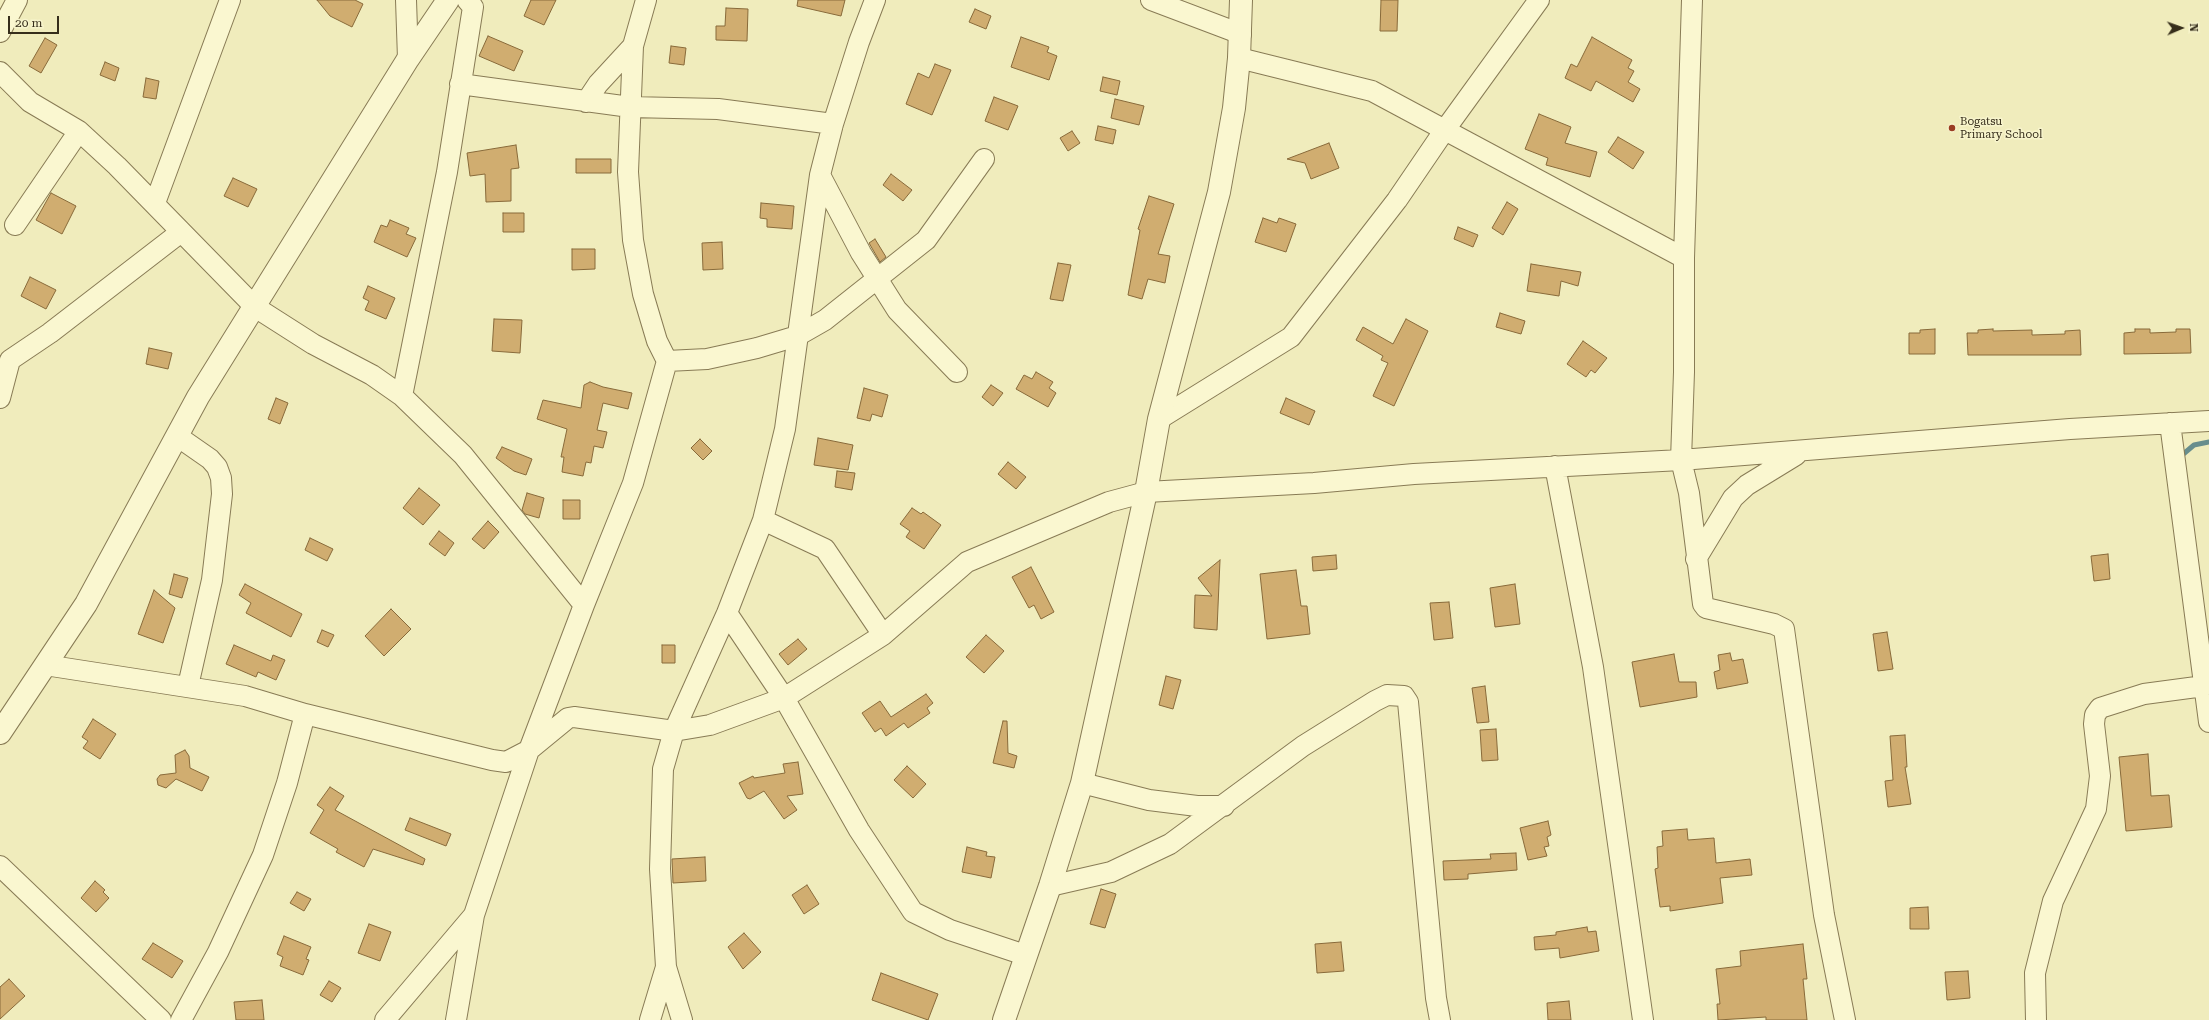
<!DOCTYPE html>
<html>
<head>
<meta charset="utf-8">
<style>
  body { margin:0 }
  #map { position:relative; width:2209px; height:1020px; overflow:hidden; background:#f0ecbc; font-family:"Roboto Serif",serif }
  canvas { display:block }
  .north { position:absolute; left:2161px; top:8px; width:40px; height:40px; -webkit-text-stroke:3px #f7f4cc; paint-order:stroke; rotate:88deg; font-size:11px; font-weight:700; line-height:16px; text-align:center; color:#362e1b }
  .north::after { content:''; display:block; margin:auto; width:14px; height:18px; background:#362e1b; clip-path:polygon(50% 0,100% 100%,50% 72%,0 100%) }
  .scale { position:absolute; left:8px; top:16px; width:51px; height:18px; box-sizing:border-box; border:2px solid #362e1b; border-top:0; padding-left:5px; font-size:12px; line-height:14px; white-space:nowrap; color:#362e1b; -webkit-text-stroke:3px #f7f4cc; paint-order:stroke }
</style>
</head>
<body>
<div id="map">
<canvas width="2209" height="1020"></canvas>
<div class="north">N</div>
<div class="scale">20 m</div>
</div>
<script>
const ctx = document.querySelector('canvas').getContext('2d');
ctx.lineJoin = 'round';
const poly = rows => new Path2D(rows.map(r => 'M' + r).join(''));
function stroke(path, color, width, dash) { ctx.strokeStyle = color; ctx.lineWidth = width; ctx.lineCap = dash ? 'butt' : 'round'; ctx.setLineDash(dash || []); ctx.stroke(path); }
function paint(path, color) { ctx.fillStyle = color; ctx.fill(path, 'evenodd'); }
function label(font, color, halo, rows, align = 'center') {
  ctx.font = font + ' "Roboto Serif",serif'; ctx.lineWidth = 3; ctx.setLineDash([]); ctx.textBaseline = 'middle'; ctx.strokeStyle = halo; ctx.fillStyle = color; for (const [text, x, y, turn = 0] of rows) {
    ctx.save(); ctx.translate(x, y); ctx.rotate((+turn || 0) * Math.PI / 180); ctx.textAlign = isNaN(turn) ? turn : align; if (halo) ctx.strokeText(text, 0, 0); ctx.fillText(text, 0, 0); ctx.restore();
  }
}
stroke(poly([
  [2181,456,2194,445,2209,442]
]), '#688e8d', 5);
const building = poly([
  [317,0,355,0,363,4,352,27,330,16,317,0],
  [531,0,556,0,544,25,524,16,531,0],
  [798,0,845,0,841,16,797,6,798,0],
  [1381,0,1398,0,1397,31,1380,31,1381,0],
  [726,8,748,9,747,41,716,40,716,26,725,26,726,8],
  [975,9,991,16,986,29,969,22,975,9],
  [488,36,523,51,514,71,479,56,488,36],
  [1021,37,1049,47,1047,52,1057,56,1049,80,1011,67,1021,37],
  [1592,37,1632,60,1628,68,1634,71,1628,82,1640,89,1633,102,1596,81,1591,91,1565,78,1571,64,1577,67,1592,37],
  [45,38,57,45,41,73,29,66,45,38],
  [671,46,686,48,684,65,669,63,671,46],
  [105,62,119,68,115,81,100,75,105,62],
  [935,64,951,70,932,115,906,104,918,73,929,78,935,64],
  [1103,77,1120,81,1117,95,1100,91,1103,77],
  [146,78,159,81,156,99,143,97,146,78],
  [994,97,1018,106,1008,130,985,121,994,97],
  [1115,99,1144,106,1139,125,1111,118,1115,99],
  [1539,114,1571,127,1565,143,1597,152,1590,177,1546,165,1548,158,1525,149,1539,114],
  [1098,126,1116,130,1113,144,1095,140,1098,126],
  [1072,131,1080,143,1068,151,1060,138,1072,131],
  [1618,137,1644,152,1633,169,1608,152,1618,137],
  [1329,143,1339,168,1311,179,1305,163,1287,159,1329,143],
  [516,145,519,168,511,169,511,201,486,202,485,174,470,176,467,153,516,145],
  [576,159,611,159,611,173,576,173,576,159],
  [891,174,912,190,903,201,883,185,891,174],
  [233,178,257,189,248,207,224,196,233,178],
  [51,193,76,206,62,234,36,220,51,193],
  [1149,196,1174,204,1158,254,1170,256,1165,283,1148,279,1142,299,1128,295,1140,230,1138,229,1149,196],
  [1507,202,1518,209,1503,235,1492,228,1507,202],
  [761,203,794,206,792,229,767,227,767,219,760,218,761,203],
  [503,213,524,213,524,232,503,232,503,213],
  [1263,218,1277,223,1279,218,1296,224,1286,252,1255,242,1263,218],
  [390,220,409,228,406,234,416,238,407,257,374,242,381,225,387,227,390,220],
  [1458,227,1478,235,1473,247,1454,239,1458,227],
  [875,239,886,257,880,262,869,243,875,239],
  [722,242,723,269,703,270,702,243,722,242],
  [572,249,595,249,595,269,572,270,572,249],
  [1058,263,1071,265,1063,301,1050,299,1058,263],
  [1531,264,1581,272,1578,286,1561,281,1559,296,1527,291,1531,264],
  [30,277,56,290,46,309,21,296,30,277],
  [368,286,395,298,386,319,365,310,369,301,363,298,368,286],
  [1500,313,1525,321,1521,334,1496,327,1500,313],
  [494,319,522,320,520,353,492,351,494,319],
  [1406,319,1428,331,1394,406,1373,396,1388,363,1381,360,1383,356,1356,340,1363,327,1393,344,1406,319],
  [1935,329,1935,354,1909,354,1909,333,1920,333,1920,330,1935,329],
  [1993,329,1993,331,2032,330,2032,335,2065,334,2065,331,2080,330,2081,355,1968,355,1967,333,1978,333,1978,330,1993,329],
  [2135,329,2150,329,2150,333,2176,332,2176,329,2190,329,2191,353,2124,354,2124,333,2135,332,2135,329],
  [1583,341,1607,358,1595,373,1591,370,1586,377,1567,364,1583,341],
  [149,348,172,353,168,369,146,364,149,348],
  [1036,372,1053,382,1049,388,1056,393,1048,407,1016,389,1024,375,1032,379,1036,372],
  [590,382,603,387,632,393,628,409,603,403,597,430,607,432,603,448,594,446,591,463,586,462,583,476,562,472,564,457,561,457,567,429,537,419,543,400,581,408,584,385,590,382],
  [991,385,1003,393,993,406,982,397,991,385],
  [864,388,888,395,882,417,872,414,870,421,857,418,864,388],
  [276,398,288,403,280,424,268,419,276,398],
  [1286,398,1315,411,1309,425,1280,413,1286,398],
  [818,438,853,445,848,470,814,465,818,438],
  [700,439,712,451,703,460,691,448,700,439],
  [502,447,532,459,526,475,514,471,496,458,502,447],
  [1008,462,1026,477,1016,489,998,474,1008,462],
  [837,471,855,473,852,490,835,487,837,471],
  [419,488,440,505,423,525,403,508,419,488],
  [527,493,544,498,539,518,525,514,522,510,527,493],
  [563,500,580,500,580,519,563,519,563,500],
  [912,508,921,514,923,512,941,525,924,549,906,537,910,531,900,524,912,508],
  [488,521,499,532,484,549,472,539,488,521],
  [439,531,454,543,445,556,429,544,439,531],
  [310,538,333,549,327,561,305,550,310,538],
  [2108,554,2110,579,2094,581,2091,556,2108,554],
  [1336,555,1337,569,1313,571,1312,557,1336,555],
  [1220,560,1217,630,1194,628,1195,595,1212,596,1198,578,1220,560],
  [1031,567,1054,612,1041,619,1034,605,1029,608,1012,577,1031,567],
  [1296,570,1301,606,1307,606,1310,634,1267,639,1260,574,1296,570],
  [174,574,188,578,182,598,169,594,174,574],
  [245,584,302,614,291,637,246,613,251,603,239,595,245,584],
  [1515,584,1520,624,1495,627,1490,588,1515,584],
  [154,590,175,608,163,643,138,634,154,590],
  [1449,602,1453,638,1434,640,1430,603,1449,602],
  [391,609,411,629,384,656,365,636,391,609],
  [322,630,334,635,328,647,317,642,322,630],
  [1887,632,1893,669,1878,671,1873,634,1887,632],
  [986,635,1004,651,984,673,966,657,986,635],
  [798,639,807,649,788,665,779,654,798,639],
  [234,645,271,661,273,655,285,660,276,680,258,672,256,677,226,664,234,645],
  [662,645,675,645,675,663,662,663,662,645],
  [1730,653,1732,661,1743,659,1748,683,1717,689,1714,672,1720,670,1718,655,1730,653],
  [1674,654,1679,682,1696,682,1697,697,1640,707,1632,662,1674,654],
  [1166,676,1181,680,1173,709,1159,705,1166,676],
  [1485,686,1489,722,1477,723,1472,688,1485,686],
  [926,694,933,703,927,708,930,713,908,728,904,723,886,736,881,728,875,732,862,713,880,701,891,717,926,694],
  [93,719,116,734,100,759,83,748,88,741,82,737,93,719],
  [1003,721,1007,721,1008,753,1017,756,1014,768,993,763,1003,721],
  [1496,729,1498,760,1482,761,1480,730,1496,729],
  [1905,735,1907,767,1905,767,1911,804,1888,807,1885,781,1893,780,1890,736,1905,735],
  [185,750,189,756,190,768,209,777,202,791,176,779,166,788,158,785,157,779,160,775,176,773,175,755,185,750],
  [2148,754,2151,796,2169,795,2172,827,2126,831,2119,757,2148,754],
  [798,762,803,794,787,796,797,810,784,819,764,791,750,799,747,798,739,783,753,776,754,778,785,773,783,764,798,762],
  [907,766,926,784,913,798,894,780,907,766],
  [330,787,344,796,335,810,425,859,423,865,373,849,364,867,336,852,338,849,310,833,324,810,317,805,330,787],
  [410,818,451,834,446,846,405,830,410,818],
  [1548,821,1551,835,1547,837,1549,846,1544,847,1547,856,1528,860,1520,828,1548,821],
  [1687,829,1688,840,1714,838,1716,863,1750,859,1752,875,1720,878,1723,903,1670,911,1670,906,1660,907,1655,869,1658,868,1657,847,1663,846,1662,831,1687,829],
  [967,847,987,852,986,856,995,857,991,878,962,872,967,847],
  [1516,853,1517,870,1468,874,1468,879,1444,880,1443,861,1491,859,1490,854,1516,853],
  [705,857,706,881,673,883,672,859,705,857],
  [95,881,105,890,103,892,109,898,96,912,81,898,95,881],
  [807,885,819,904,804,914,792,895,807,885],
  [1101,889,1116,894,1105,928,1090,924,1101,889],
  [297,892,311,899,304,911,290,903,297,892],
  [1928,907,1929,929,1910,929,1910,908,1928,907],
  [369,924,391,932,380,961,358,953,369,924],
  [1587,927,1588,932,1596,931,1599,951,1560,958,1559,948,1535,950,1534,937,1556,935,1556,932,1587,927],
  [744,933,761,952,743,969,728,947,744,933],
  [284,936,311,947,306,959,309,960,303,975,280,966,283,957,277,954,284,936],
  [1341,942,1344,971,1317,973,1315,944,1341,942],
  [153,943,183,961,172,978,142,959,153,943],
  [1803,944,1807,979,1803,979,1807,1020,1766,1020,1766,1017,1718,1020,1717,1004,1720,1004,1716,969,1741,966,1740,951,1803,944],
  [1968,971,1970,998,1947,1000,1945,972,1968,971],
  [881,973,938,994,928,1020,872,1000,881,973],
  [9,979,25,996,0,1019,0,987,9,979],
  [329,981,341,988,332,1002,320,995,329,981],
  [262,1000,264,1020,236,1020,234,1002,262,1000],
  [1569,1001,1571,1020,1548,1020,1547,1003,1569,1001]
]);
paint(building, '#d0ad70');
stroke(building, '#886a3a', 1);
const minor = poly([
  [406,0,408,59],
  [1151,0,1241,34],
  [1692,0,1684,258,1684,372,1681,460,1689,493,1703,604,1706,608,1774,624,1784,629,1824,915,1845,1020],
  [0,32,17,0],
  [1239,58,1372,91,1684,258],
  [0,72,30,102,79,131,117,166,255,307,313,344,372,375,402,396,463,455,584,605],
  [460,84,630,107,718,109,833,124],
  [586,102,598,84,633,46],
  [820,175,861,253,897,310,957,372],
  [155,203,230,0],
  [15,225,79,131],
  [667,361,707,359,757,348,797,336,825,320,926,240,984,159],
  [402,396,447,172,473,7,467,0],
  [0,398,10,360,50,333,181,232],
  [1159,419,1291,337,1397,200,1444,131,1539,0],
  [2170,423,2209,722],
  [177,436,210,459,217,467,221,478,222,494,212,580,188,686],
  [1555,466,1593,667,1643,1020],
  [763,520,825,549,883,635],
  [1696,559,1733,498,1747,485,1796,455],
  [727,613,784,698,859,830,913,912,950,930,1025,955],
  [45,665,245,696,305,714,492,760,506,762,529,750,568,718,574,717,674,731,710,725,784,698,883,635,967,562,1109,502,1146,492,1314,483,1414,474,1681,460,2070,429,2209,421],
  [1082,783,1149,800,1197,806,1224,806],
  [0,866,161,1020],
  [1050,886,1111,872,1170,844,1303,746,1375,701,1387,695,1404,696,1408,702,1436,998,1440,1020],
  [666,967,682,1020],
  [181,1020,218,952,263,855,287,783,305,714],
  [385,1020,474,915],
  [456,1020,474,915,529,750,584,605,633,483,667,361,657,341,643,294,633,240,628,172,633,46,646,0],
  [650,1020,666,967,660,869,663,769,674,731,727,613,763,520,785,429,820,175,833,124,859,42,875,0],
  [2036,1020,2035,973,2053,901,2096,809,2100,776,2094,724,2095,715,2100,708,2144,694,2204,686]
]);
const tertiary = poly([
  [0,733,86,604,198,397,408,59,448,0],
  [1004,1020,1050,886,1082,783,1146,492,1159,419,1219,192,1234,108,1239,58,1241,0]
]);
stroke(minor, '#887b55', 22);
stroke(tertiary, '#887b55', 24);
stroke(minor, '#faf7d0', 20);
stroke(tertiary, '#faf7d0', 22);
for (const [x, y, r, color] of [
  [1952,128,4,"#9a3c22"]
]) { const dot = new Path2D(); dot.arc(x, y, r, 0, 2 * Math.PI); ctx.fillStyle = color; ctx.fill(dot); stroke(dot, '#f7f4cc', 1.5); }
label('11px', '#362e1b', '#f7f4cc', [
  ["Bogatsu",1960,122],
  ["Primary School",1960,135]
], 'left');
</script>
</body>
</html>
